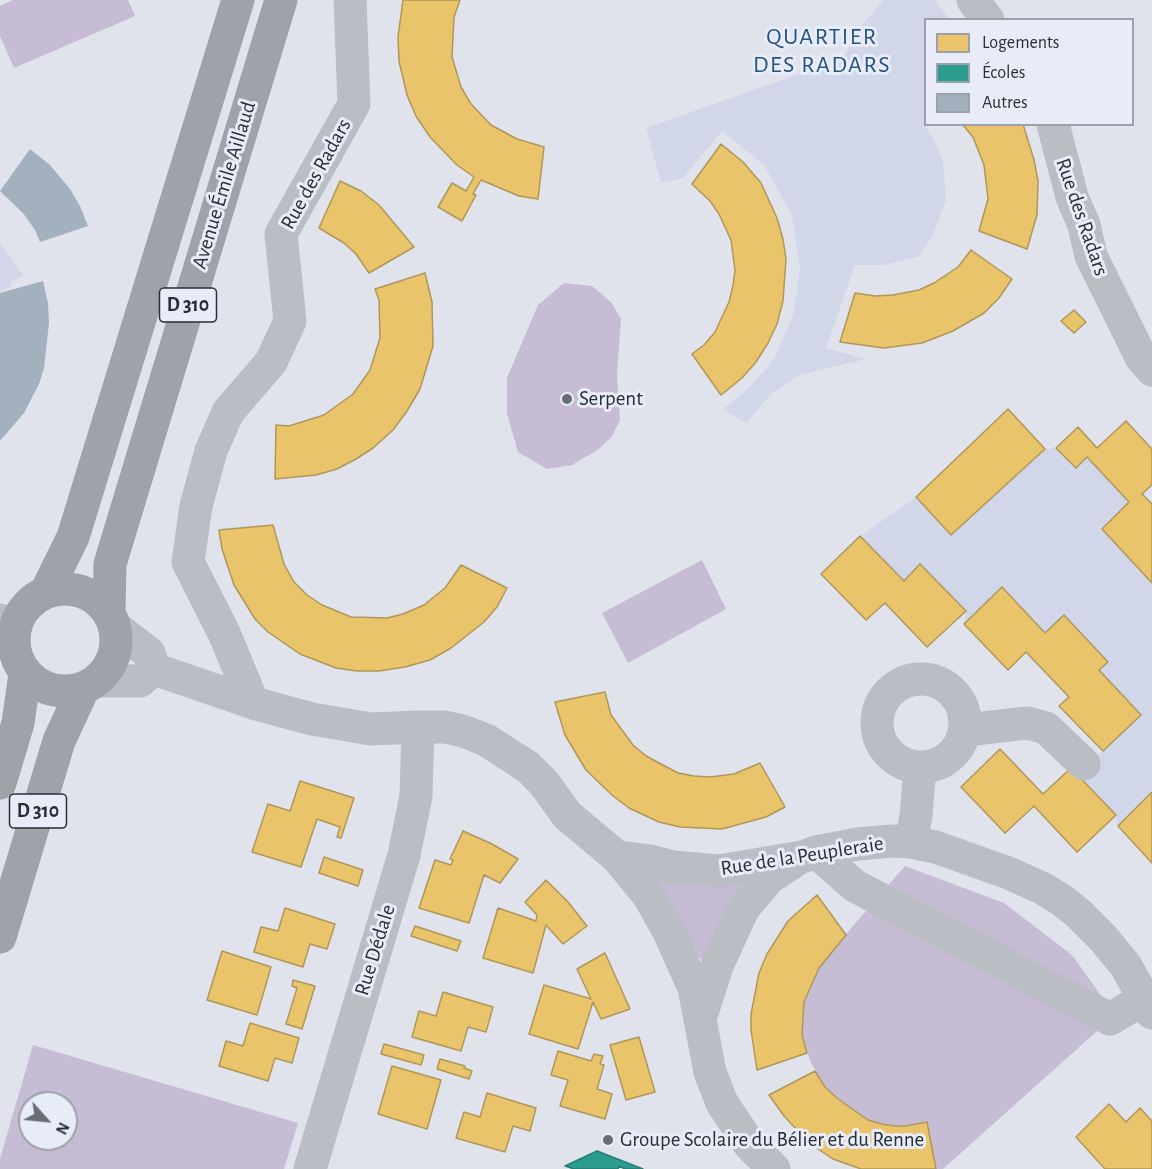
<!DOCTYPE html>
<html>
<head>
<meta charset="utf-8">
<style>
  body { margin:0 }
  #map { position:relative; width:1152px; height:1169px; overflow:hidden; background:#e0e3ec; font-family:"Alegreya Sans",sans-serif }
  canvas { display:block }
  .legend { position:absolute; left:924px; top:18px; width:210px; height:108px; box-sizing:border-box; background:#e8ecf8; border:2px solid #9ba0aa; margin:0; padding:8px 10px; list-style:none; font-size:18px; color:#282e35 }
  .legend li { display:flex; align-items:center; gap:12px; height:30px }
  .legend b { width:30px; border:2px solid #9ba0aa }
  .north { position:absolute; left:18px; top:1091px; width:60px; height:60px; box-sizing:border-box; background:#e8ecf8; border:2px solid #9ba0aa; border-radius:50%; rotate:117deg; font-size:16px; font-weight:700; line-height:24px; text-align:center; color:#282e35 }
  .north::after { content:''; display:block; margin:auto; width:21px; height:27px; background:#686d75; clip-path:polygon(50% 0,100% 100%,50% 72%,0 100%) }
</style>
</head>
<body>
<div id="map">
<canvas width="1152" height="1169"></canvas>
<ul class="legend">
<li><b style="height:16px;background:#e9c46a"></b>Logements</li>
<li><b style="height:16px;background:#2a9d8f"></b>Écoles</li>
<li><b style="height:16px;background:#a3b0be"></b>Autres</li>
</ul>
<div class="north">N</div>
</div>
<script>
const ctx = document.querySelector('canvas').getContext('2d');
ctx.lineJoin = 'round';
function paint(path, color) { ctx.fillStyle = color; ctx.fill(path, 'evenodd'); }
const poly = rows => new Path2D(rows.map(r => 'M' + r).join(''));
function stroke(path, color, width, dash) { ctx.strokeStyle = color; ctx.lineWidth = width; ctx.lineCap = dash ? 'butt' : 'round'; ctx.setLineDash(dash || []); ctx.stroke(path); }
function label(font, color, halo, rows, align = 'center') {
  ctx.font = font + ' "Alegreya Sans",sans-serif'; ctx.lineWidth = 6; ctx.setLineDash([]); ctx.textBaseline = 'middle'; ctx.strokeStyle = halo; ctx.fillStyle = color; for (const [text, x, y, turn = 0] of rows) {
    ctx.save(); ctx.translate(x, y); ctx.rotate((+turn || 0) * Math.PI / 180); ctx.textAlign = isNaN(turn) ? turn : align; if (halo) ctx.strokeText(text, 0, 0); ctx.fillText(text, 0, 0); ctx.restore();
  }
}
paint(poly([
  [13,0,128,0,135,16,14,68,0,36,0,6],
  [564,283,592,286,611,302,621,319,617,374,620,420,612,436,599,449,572,465,547,469,518,452,507,414,507,378,538,305],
  [702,560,726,609,628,663,602,613],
  [905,866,1004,903,1072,955,1115,1015,943,1169,936,1169,906,1126,882,1124,868,1120,838,1099,825,1087,811,1063,802,1035,804,1002,819,968,833,949],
  [752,877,702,960,698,957,657,885,657,880],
  [33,1045,298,1123,284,1169,0,1169,0,1159],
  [30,1103,66,1103,66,1139,30,1139]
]), '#c6bcd3');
paint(poly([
  [883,0,935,0,949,19,926,20,925,126,935,142,943,162,946,200,932,237,918,257,883,265,855,265,826,348,866,359,799,375,771,394,746,423,723,409,748,389,774,359,793,316,800,269,792,215,764,165,722,131,683,178,661,183,646,128,802,73,821,69,844,57,856,33],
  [0,243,23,275,11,282,11,287,0,291],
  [1056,448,1076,468,1087,457,1129,502,1102,529,1152,583,1152,792,1118,826,1116,815,1071,768,1084,764,1103,751,1141,715,1099,670,1108,662,1064,615,1045,633,1002,587,964,624,966,611,921,564,904,581,860,536,916,497,951,535,1045,449]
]), '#d1d6e9');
const homes = poly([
  [403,0,460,0,454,17,452,57,461,87,471,104,491,125,517,139,544,147,538,199,519,196,481,180,473,194,476,195,462,221,438,207,452,183,466,191,474,177,457,165,430,137,416,116,407,95,399,61,398,37,403,0],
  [962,124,1023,124,1034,160,1038,181,1037,215,1027,249,979,231,988,199,984,165,973,137,962,124],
  [721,144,743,162,761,183,777,218,783,239,786,259,783,301,777,324,768,343,756,362,742,378,721,395,692,354,704,345,715,332,729,302,733,286,735,270,731,240,719,214,710,201,692,184,721,144],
  [340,181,361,191,379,205,414,247,369,273,356,254,344,243,319,228,340,181],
  [971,250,1012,279,999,298,984,313,953,331,922,343,884,348,840,342,855,293,875,296,893,295,919,290,934,283,958,267,971,250],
  [425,273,432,302,433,346,420,389,407,411,393,430,373,448,356,459,337,469,316,475,275,479,276,425,289,426,324,415,353,394,370,370,380,338,379,300,375,289,425,273],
  [1074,310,1086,322,1074,333,1061,321,1074,310],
  [1008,409,1045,449,951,535,916,497,1008,409],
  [1126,421,1152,449,1152,485,1142,494,1152,504,1152,583,1102,529,1129,502,1087,457,1076,468,1056,448,1078,427,1097,448,1126,421],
  [273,525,284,564,294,582,307,595,322,605,351,617,387,618,403,614,424,605,445,588,461,565,507,588,497,607,484,622,451,648,430,660,405,667,379,671,357,671,336,668,300,654,268,632,255,619,234,585,222,549,219,530,273,525],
  [860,536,904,581,920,564,966,611,927,647,885,603,866,620,821,574,860,536],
  [1002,587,1045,633,1064,615,1108,662,1099,670,1141,715,1103,751,1059,706,1069,697,1026,652,1008,670,964,624,1002,587],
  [605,692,611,715,633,745,646,756,678,773,694,776,710,777,734,774,760,763,785,807,766,817,722,829,680,827,659,822,629,808,613,796,586,770,565,735,555,702,605,692],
  [1000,749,1043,794,1071,768,1116,815,1077,852,1034,806,1005,833,961,787,1000,749],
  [300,781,354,798,341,838,337,837,340,827,317,819,301,867,252,852,268,804,290,811,300,781],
  [1152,792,1152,863,1118,826,1152,792],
  [463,831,492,844,518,859,500,883,484,875,469,923,419,908,435,860,451,865,453,860,450,859,463,831],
  [324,857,363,870,358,886,319,873,324,857],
  [546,880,568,902,587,926,563,944,546,925,533,973,483,958,498,908,536,921,537,915,525,902,546,880],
  [817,895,846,935,819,968,804,1002,802,1035,807,1053,757,1070,751,1030,751,1014,759,973,767,954,788,921,817,895],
  [285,908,335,924,327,949,310,944,303,967,254,952,261,927,278,931,285,908],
  [415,926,461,941,457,951,411,936,415,926],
  [222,951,271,967,257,1015,207,1000,222,951],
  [605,953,630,1009,601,1019,593,1002,578,1049,529,1034,544,985,591,999,577,969,605,953],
  [293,980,315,986,302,1029,286,1024,297,988,292,986,293,980],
  [443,992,493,1007,486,1032,468,1027,461,1051,412,1037,419,1011,436,1016,443,992],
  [250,1023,299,1038,292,1063,275,1058,268,1081,219,1066,226,1041,243,1046,250,1023],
  [639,1037,655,1092,626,1100,610,1045,639,1037],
  [384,1044,424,1055,421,1065,381,1054,384,1044],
  [558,1051,591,1061,594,1054,603,1056,600,1064,604,1065,597,1089,612,1094,605,1119,560,1106,568,1080,551,1075,558,1051],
  [440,1059,465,1066,464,1068,472,1071,469,1079,437,1069,440,1059],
  [392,1066,441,1080,427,1129,378,1114,392,1066],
  [815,1071,825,1087,838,1099,868,1120,882,1124,895,1126,906,1126,927,1122,936,1169,861,1169,833,1159,809,1143,784,1116,769,1095,815,1071],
  [487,1093,536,1108,530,1131,513,1126,505,1152,456,1138,464,1112,480,1117,487,1093],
  [1109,1104,1126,1122,1140,1108,1152,1121,1152,1169,1105,1169,1076,1137,1109,1104]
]);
paint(homes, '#e9c46a');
stroke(homes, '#af975a', 1.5);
const schools = poly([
  [597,1151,643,1169,625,1169,619,1166,618,1169,574,1169,565,1166,597,1151]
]);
paint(schools, '#2a9d8f');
stroke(schools, '#297c74', 1.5);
paint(poly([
  [30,149,50,165,70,189,80,206,88,226,40,242,35,230,23,213,0,191],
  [43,281,48,303,49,323,44,368,39,384,24,413,0,441,0,293]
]), '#a3b0be');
stroke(poly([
  [973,0,988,20],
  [1053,124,1072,197,1084,225,1091,256,1141,357,1152,370],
  [0,620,16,625],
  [114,626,149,653,154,669],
  [154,669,253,703,312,719,371,729,418,727,445,727,463,731,486,740,528,767,544,783,567,815,617,857,649,896,669,932,694,988,710,1072,722,1103,750,1145,774,1169],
  '877 723a44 44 0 1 1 88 0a44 44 0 1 1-88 0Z',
  [97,681,140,681,154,669],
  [253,703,224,633,188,562,196,506,211,451,228,412,271,362,290,321,281,234,354,104,350,0],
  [966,730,1027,723,1046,728,1084,764],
  [911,842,916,816,920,768],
  [816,852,855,886,1110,1019,1144,999],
  [617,857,650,861,673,867,719,871,802,857,816,852,858,844,891,841,911,842,935,847,1006,872,1042,888,1063,901,1078,913,1103,938,1126,966,1152,1013],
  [701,1016,717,966,743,909,769,878,795,861],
  [310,1169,404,855,416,796,418,727]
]), '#babdc4', 33);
stroke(poly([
  '14 640a51 51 0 1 1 102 0a51 51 0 1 1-102 0Z',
  [46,592,73,537,238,0],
  [109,613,110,564,281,0],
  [0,783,18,723,25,674],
  [0,937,59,741,83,689]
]), '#9fa2a9', 33);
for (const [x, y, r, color] of [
  [567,399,6,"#686d75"],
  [608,1140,6,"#686d75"]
]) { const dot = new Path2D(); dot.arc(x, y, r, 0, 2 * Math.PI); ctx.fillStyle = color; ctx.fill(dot); stroke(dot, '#e8ecf8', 2); }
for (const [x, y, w] of [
  [188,305,57],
  [38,811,57]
]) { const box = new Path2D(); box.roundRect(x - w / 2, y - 17, w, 34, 4.5); ctx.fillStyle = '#e8ecf8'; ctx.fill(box); stroke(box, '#282e35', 1.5); }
label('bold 20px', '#282e35', null, [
  ["D 310",188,305],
  ["D 310",38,811]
]);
label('21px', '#282e35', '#e8ecf8', [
  ["Rue des Radars",316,174,-61],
  ["Avenue Émile Aillaud",224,185,-73],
  ["Rue des Radars",1082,217,71],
  ["Rue de la Peupleraie",802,856,-9],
  ["Rue Dédale",375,950,-73]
]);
label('21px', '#282e35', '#e8ecf8', [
  ["Serpent",579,399],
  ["Groupe Scolaire du Bélier et du Renne",620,1140]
], 'left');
ctx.letterSpacing = '1.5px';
label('24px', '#27547e', '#e8ecf8', [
  ["QUARTIER",822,37],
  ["DES RADARS",822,65]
]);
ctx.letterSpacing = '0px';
</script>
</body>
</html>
